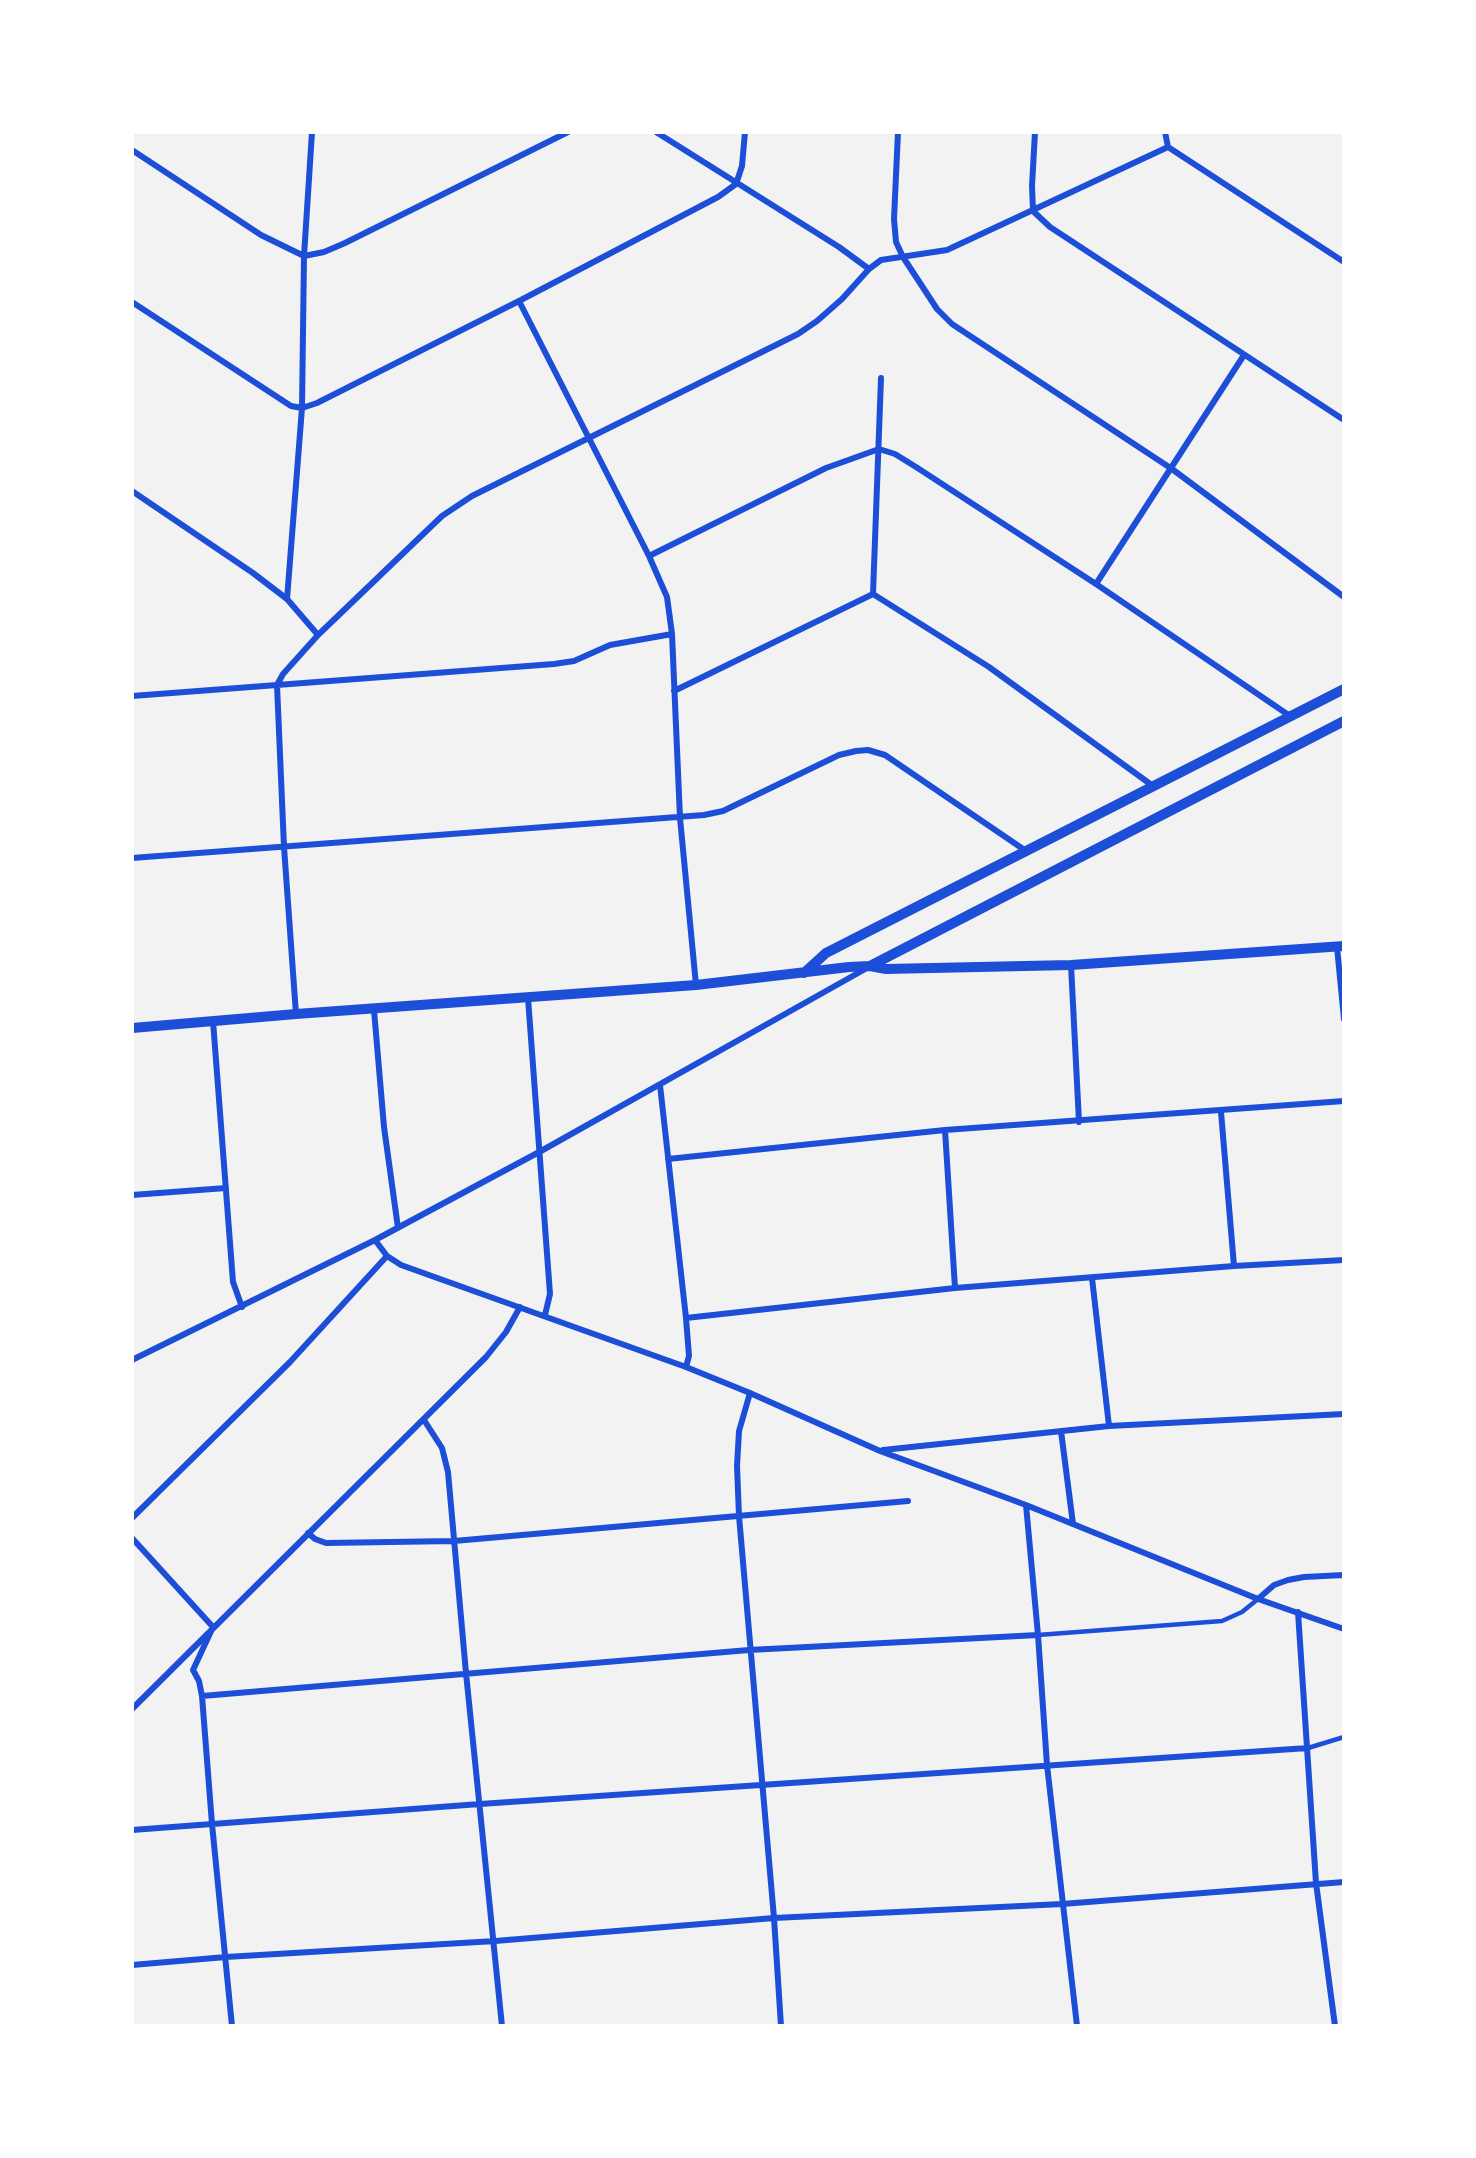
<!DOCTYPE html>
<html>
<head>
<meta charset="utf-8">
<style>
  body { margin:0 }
  #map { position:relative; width:1476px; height:2158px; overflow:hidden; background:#f2f2f2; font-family:Manrope,sans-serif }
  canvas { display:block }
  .frame { position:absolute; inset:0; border:134px solid #fff; pointer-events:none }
</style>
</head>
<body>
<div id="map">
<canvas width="1476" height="2158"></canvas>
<div class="frame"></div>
</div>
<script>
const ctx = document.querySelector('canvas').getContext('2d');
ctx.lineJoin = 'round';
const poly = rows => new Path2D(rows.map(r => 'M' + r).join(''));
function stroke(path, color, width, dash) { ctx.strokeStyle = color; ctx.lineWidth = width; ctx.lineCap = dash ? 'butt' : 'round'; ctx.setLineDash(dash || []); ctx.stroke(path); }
stroke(poly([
  [1038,1635,1222,1621,1242,1612,1258,1599],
  [1308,1748,1344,1737]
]), '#1d4ed8', 4.5);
stroke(poly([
  [656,132,839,247,869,269],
  [898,132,894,219,896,242,903,257,937,309,952,324,1172,469,1344,597],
  [1035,132,1032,186,1033,211,1050,227,1344,420],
  [1165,132,1168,147,1344,262],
  [132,150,261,235,304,256,324,252,345,243,568,132],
  [519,301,649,556,667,597,672,634,680,818,696,985],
  [132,302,291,406,302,408],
  [302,408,317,403,519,301,718,197,736,184,742,166,745,132],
  [132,491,253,573,287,599,318,635],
  [649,556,826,468,879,449,895,454,916,467,1096,584,1290,716],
  [1096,584,1244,355],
  [873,594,881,378],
  [287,599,302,408,304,256,312,132],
  [674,691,873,594,989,667,1153,786],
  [132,696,554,664,574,661,610,645,672,634],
  [132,858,704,815,723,811,839,755,856,751,868,750,885,755,1026,851],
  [1337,947,1344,1019],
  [1071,965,1079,1122],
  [528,998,550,1294,545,1315],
  [374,1010,384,1127,398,1228],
  [296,1014,284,847,277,685,283,674,318,635,442,516,472,496,798,334,817,321,842,299,869,269,881,260,947,250,1168,147],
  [213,1021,233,1282,242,1307],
  [660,1085,686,1318,689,1356,686,1367],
  [1221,1112,1234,1266],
  [945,1130,955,1288],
  [668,1159,945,1130,1344,1101],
  [132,1195,226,1188],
  [375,1240,387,1256,401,1265,686,1367,750,1393,880,1451,1026,1505,1258,1599,1344,1629],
  [1092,1278,1109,1426],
  [686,1318,955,1288,1234,1266,1344,1260],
  [132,1360,375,1240,541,1151,867,968],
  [750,1393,739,1431,737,1466,739,1516,774,1918,781,2026],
  [424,1420,442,1448,448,1472,466,1673,502,2026],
  [1061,1431,1073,1524],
  [883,1450,1109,1426,1344,1414],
  [1026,1505,1038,1635,1047,1765,1077,2026],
  [132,1518,290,1362,387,1256],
  [308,1533,315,1539,326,1543,454,1541,908,1501],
  [132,1538,213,1627,193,1670,199,1681,202,1696,212,1824,232,2026],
  [1258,1599,1274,1585,1288,1580,1304,1577,1344,1575],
  [1298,1612,1316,1883,1335,2026],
  [202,1696,749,1650,1038,1635],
  [132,1709,486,1357,506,1332,520,1307],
  [132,1830,480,1804,1308,1748],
  [132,1965,226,1957,495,1941,774,1918,1062,1904,1344,1882]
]), '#1d4ed8', 6);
stroke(poly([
  [870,966,1344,721],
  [804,973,826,953,1344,689],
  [132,1028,296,1014,696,985,849,967,870,966,886,969,1071,965,1344,946]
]), '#1d4ed8', 10);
</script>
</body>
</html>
